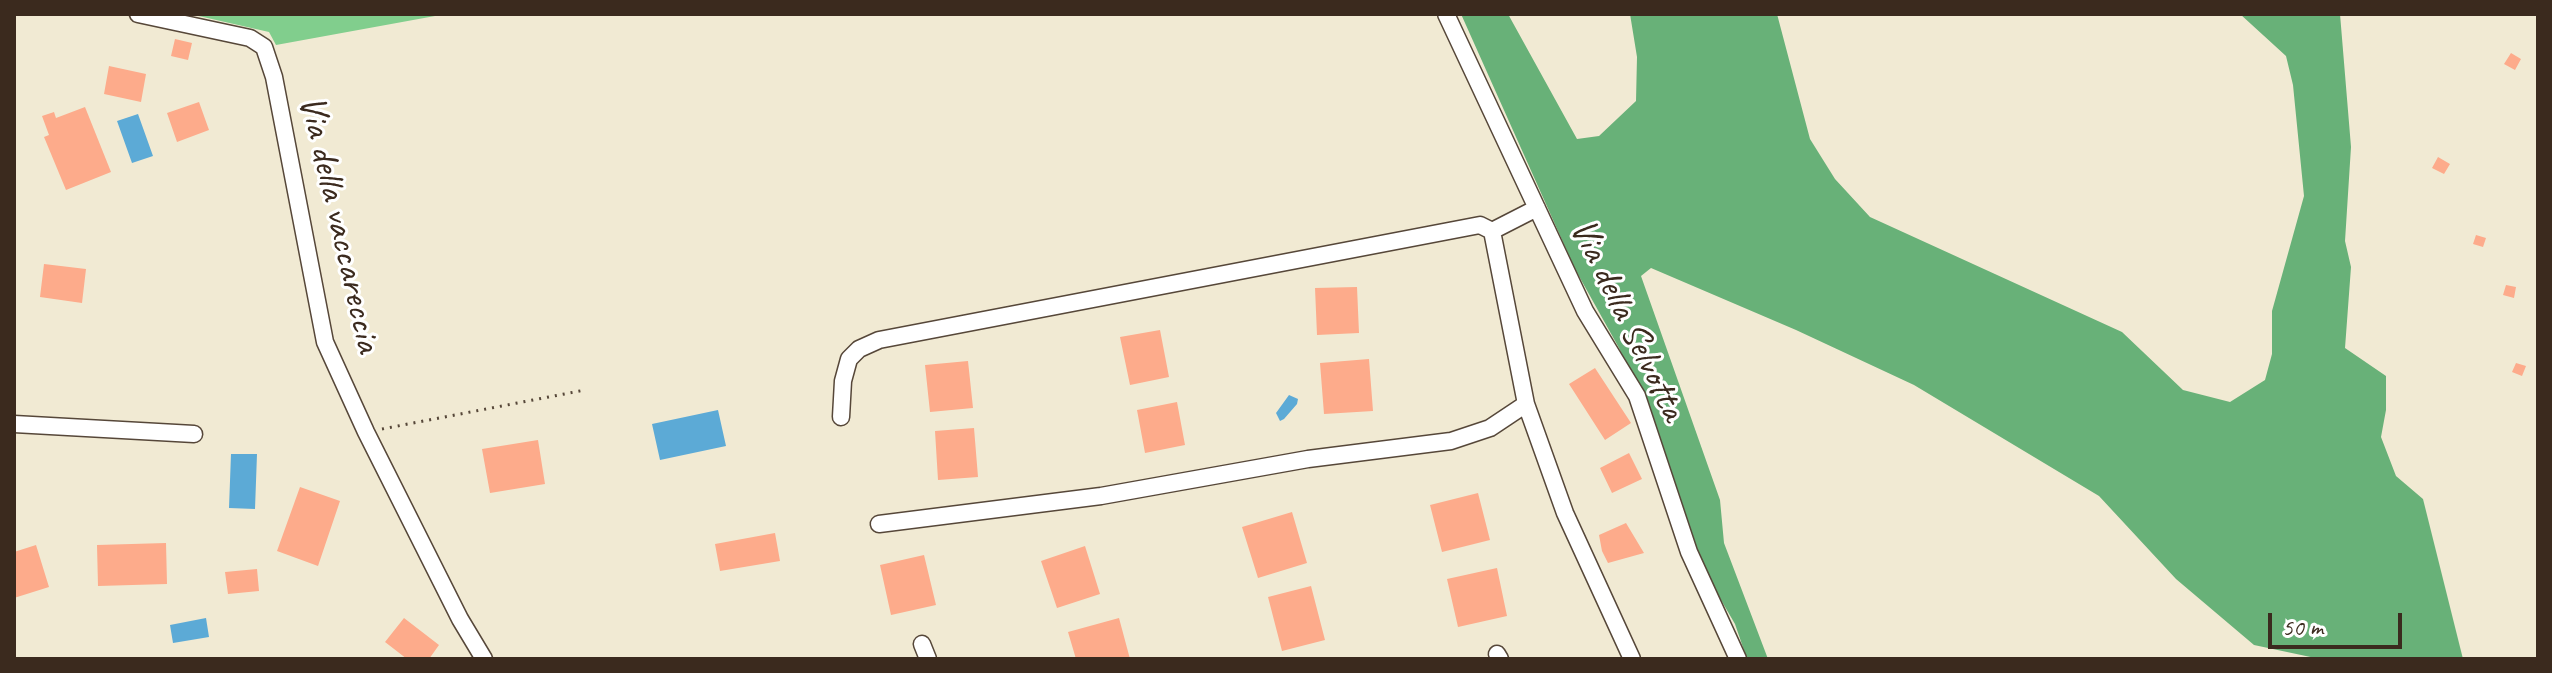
<!DOCTYPE html>
<html>
<head>
<meta charset="utf-8">
<style>
  body { margin:0 }
  #map { position:relative; width:2552px; height:673px; overflow:hidden; background:#f1ead3; font-family:Caveat,sans-serif }
  canvas { display:block }
  .frame { position:absolute; inset:0; border:16px solid #3b2a1e; pointer-events:none }
  .scale { position:absolute; left:2268px; top:613px; width:134px; height:36px; box-sizing:border-box; border:4px solid #3b2a1e; border-top:0; padding-left:10px; font-size:24px; line-height:28px; white-space:nowrap; color:#3b2a1e; -webkit-text-stroke:6px #fff; paint-order:stroke }
</style>
</head>
<body>
<div id="map">
<canvas width="2552" height="673"></canvas>
<div class="frame"></div>
<div class="scale">50 m</div>
</div>
<script>
const ctx = document.querySelector('canvas').getContext('2d');
ctx.lineJoin = 'round';
function paint(path, color) { ctx.fillStyle = color; ctx.fill(path, 'evenodd'); }
const poly = rows => new Path2D(rows.map(r => 'M' + r).join(''));
function stroke(path, color, width, dash) { ctx.strokeStyle = color; ctx.lineWidth = width; ctx.lineCap = dash ? 'butt' : 'round'; ctx.setLineDash(dash || []); ctx.stroke(path); }
function label(font, color, halo, rows, align = 'center') {
  ctx.font = font + ' Caveat,sans-serif'; ctx.lineWidth = 6; ctx.setLineDash([]); ctx.textBaseline = 'middle'; ctx.strokeStyle = halo; ctx.fillStyle = color; for (const [text, x, y, turn = 0] of rows) {
    ctx.save(); ctx.translate(x, y); ctx.rotate((+turn || 0) * Math.PI / 180); ctx.textAlign = isNaN(turn) ? turn : align; if (halo) ctx.strokeText(text, 0, 0); ctx.fillText(text, 0, 0); ctx.restore();
  }
}
paint(poly([
  [190,14,446,14,276,45,269,32]
]), '#81ce8d');
paint(poly([
  [1461,14,1508,14,1577,139,1599,136,1636,101,1637,57,1630,14,1777,14,1810,139,1835,179,1870,217,2122,332,2183,390,2230,402,2265,380,2272,354,2272,311,2304,196,2293,85,2286,56,2240,14,2340,14,2351,147,2345,241,2351,267,2345,348,2386,376,2386,410,2381,437,2396,476,2423,499,2463,659,2320,659,2254,645,2176,579,2099,496,1914,385,1796,330,1651,268,1641,276,1720,500,1724,543,1768,659,1747,659,1735,624,1696,557,1680,513,1656,428,1619,348,1575,269]
]), '#68b178');
paint(poly([
  [138,114,153,156,132,163,117,121],
  [1289,395,1298,399,1297,404,1284,419,1280,421,1276,413],
  [718,410,726,446,660,460,652,424],
  [231,454,257,454,255,509,229,508],
  [206,618,209,637,173,643,170,625]
]), '#5caad6');
paint(poly([
  [175,39,192,43,188,60,171,56],
  [2511,53,2521,59,2515,70,2504,64],
  [109,66,146,74,141,102,104,94],
  [199,102,209,130,177,142,167,113],
  [85,107,111,172,66,190,44,137,49,135,42,116,54,112,56,118],
  [2438,157,2450,164,2444,174,2432,168],
  [2476,235,2486,238,2483,247,2473,244],
  [44,264,86,269,82,303,40,297],
  [2506,285,2516,287,2514,298,2503,295],
  [1357,287,1359,333,1317,335,1315,288],
  [1160,330,1169,377,1130,385,1120,337],
  [1369,359,1373,411,1324,414,1320,363],
  [968,361,973,408,930,412,925,365],
  [2516,363,2526,366,2522,376,2512,372],
  [1595,368,1631,423,1605,440,1569,384],
  [1177,402,1185,445,1145,453,1137,410],
  [974,428,978,477,938,480,935,431],
  [538,440,545,484,490,493,482,449],
  [1629,453,1642,479,1612,493,1600,468],
  [300,487,340,501,318,566,277,551],
  [1478,493,1490,540,1442,552,1430,505],
  [1292,512,1307,563,1258,578,1242,527],
  [1626,523,1644,553,1608,563,1602,551,1599,535],
  [775,533,780,561,720,571,715,544],
  [166,543,167,584,98,586,97,545],
  [36,545,49,587,14,598,14,552],
  [1085,546,1100,594,1057,608,1041,561],
  [924,555,936,605,891,615,880,565],
  [1497,568,1507,616,1458,627,1447,579],
  [257,569,259,591,228,594,225,572],
  [1311,586,1325,640,1282,651,1268,597],
  [404,618,439,645,429,659,407,659,385,642],
  [1119,618,1130,659,1076,659,1068,632]
]), '#fdab8b');
const minor = poly([
  [138,14,250,38,264,47,274,77,325,342,366,432,460,619,484,659],
  [1446,14,1585,311,1637,396,1689,552,1738,659],
  [1492,231,1526,404,1565,513,1632,659],
  [841,417,843,381,849,359,859,349,879,340,1480,225,1492,231,1537,208],
  [14,424,194,434],
  [879,524,1101,496,1308,459,1451,441,1490,428,1526,404],
  [922,644,928,659],
  [1497,654,1500,659]
]);
stroke(minor, '#564739', 19);
stroke(poly([
  [382,429,585,390]
]), '#564739', 3, [2, 6]);
stroke(minor, '#fff', 16);
label('38px', '#3b2a1e', '#fff', [
  ["Via della vaccareccia",339,224,77],
  ["Via della Selvotta",1627,320,64]
]);
</script>
</body>
</html>
